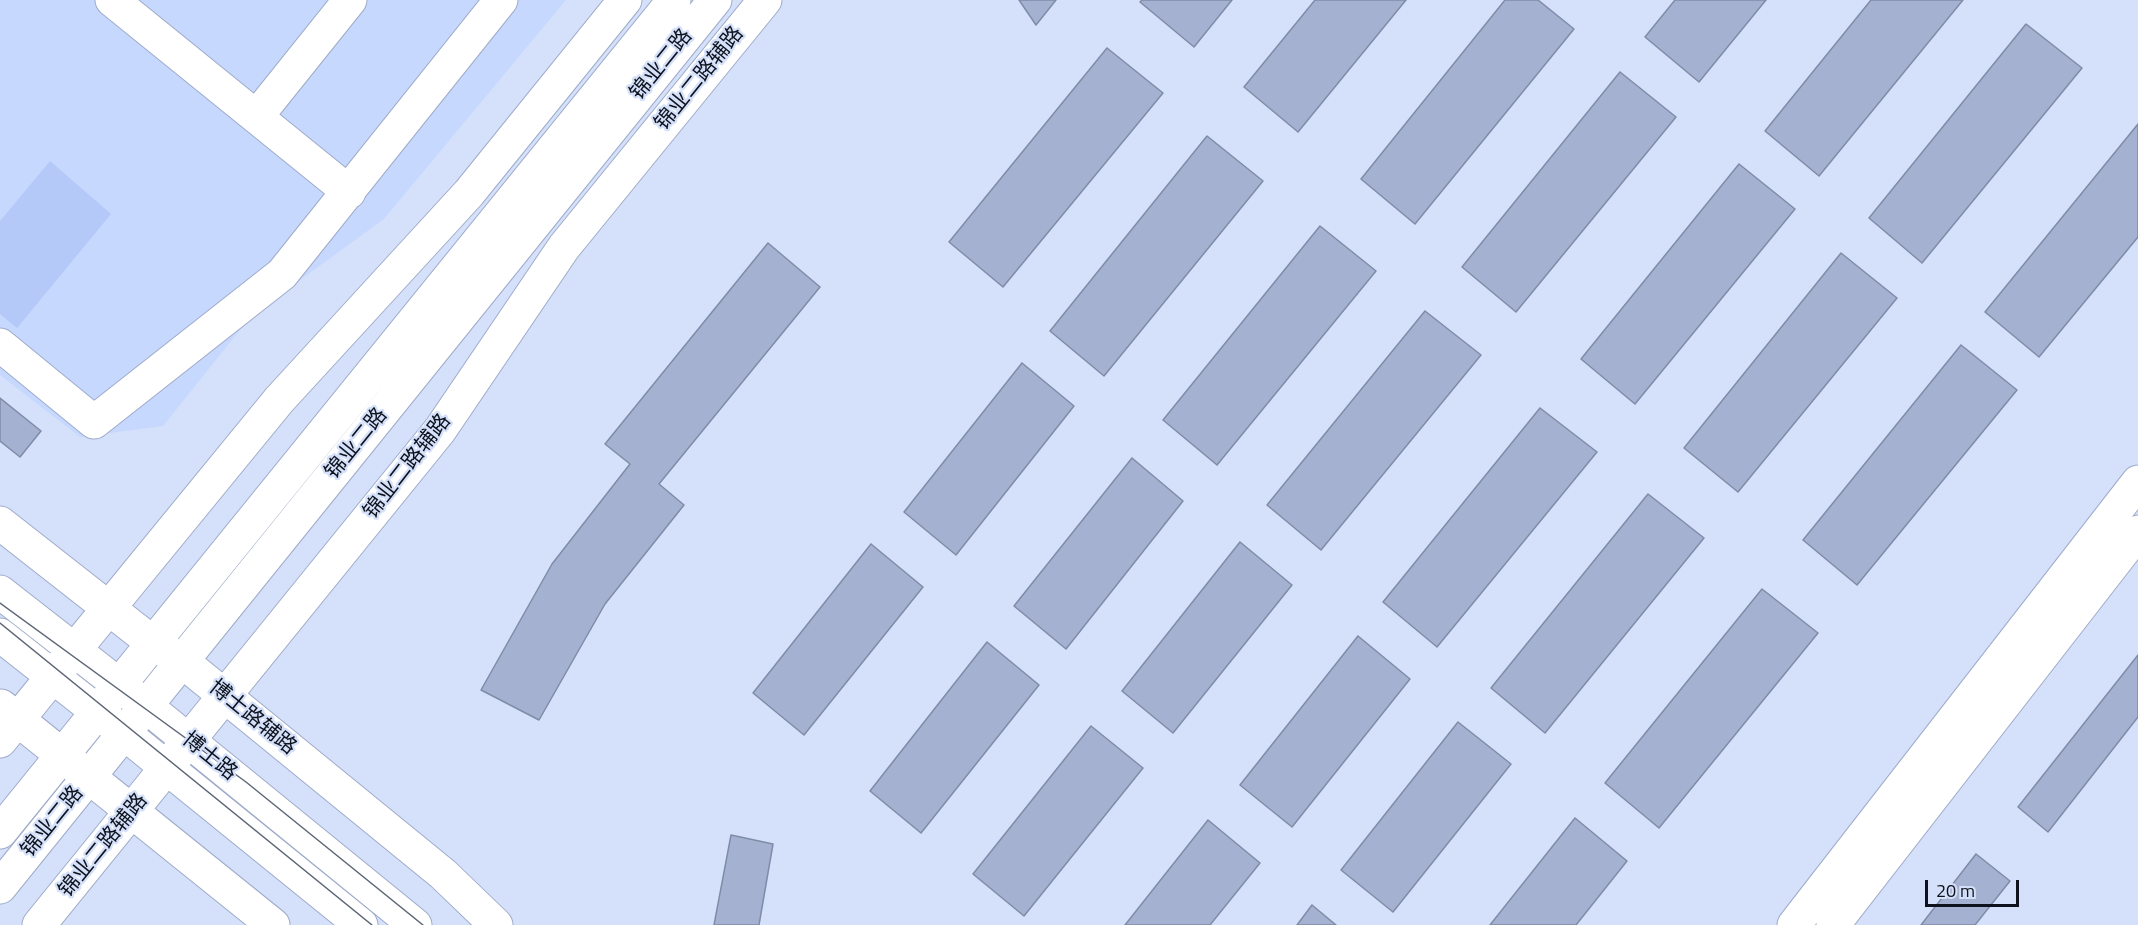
<!DOCTYPE html>
<html>
<head>
<meta charset="utf-8">
<style>
  body { margin:0 }
  #map { position:relative; width:2138px; height:925px; overflow:hidden; background:#d5e1fa; font-family:"Titillium Web",sans-serif }
  canvas { display:block }
  .scale { position:absolute; left:1925px; top:880px; width:94px; height:27px; box-sizing:border-box; border:3px solid #0d121c; border-top:0; padding-left:8px; font-size:18px; line-height:21px; white-space:nowrap; color:#0d121c; -webkit-text-stroke:4px #d5e1fa; paint-order:stroke }
</style>
</head>
<body>
<div id="map">
<canvas width="2138" height="925"></canvas>
<div class="scale">20 m</div>
</div>
<script>
const ctx = document.querySelector('canvas').getContext('2d');
ctx.lineJoin = 'round';
function paint(path, color) { ctx.fillStyle = color; ctx.fill(path, 'evenodd'); }
const poly = rows => new Path2D(rows.map(r => 'M' + r).join(''));
function stroke(path, color, width, dash) { ctx.strokeStyle = color; ctx.lineWidth = width; ctx.lineCap = dash ? 'butt' : 'round'; ctx.setLineDash(dash || []); ctx.stroke(path); }
function label(font, color, halo, rows, align = 'center') {
  ctx.font = font + ' "Titillium Web","Noto Sans SC",sans-serif'; ctx.lineWidth = 4.5; ctx.setLineDash([]); ctx.textBaseline = 'middle'; ctx.strokeStyle = halo; ctx.fillStyle = color; for (const [text, x, y, turn = 0] of rows) {
    ctx.save(); ctx.translate(x, y); ctx.rotate((+turn || 0) * Math.PI / 180); ctx.textAlign = isNaN(turn) ? turn : align; if (halo) ctx.strokeText(text, 0, 0); ctx.fillText(text, 0, 0); ctx.restore();
  }
}
paint(poly([
  [0,0,566,0,384,219,252,315,163,426,80,437,0,375]
]), '#c6d8fe');
paint(poly([
  [50,161,111,214,17,328,0,314,0,221]
]), '#b4c9f8');
const building = poly([
  [1019,0,1056,0,1036,25,1019,0],
  [1142,0,1232,0,1194,47,1140,2,1142,0],
  [1315,0,1406,0,1298,132,1244,87,1315,0],
  [1505,0,1538,0,1574,29,1415,224,1361,179,1505,0],
  [1675,0,1766,0,1699,82,1645,37,1675,0],
  [1871,0,1963,0,1819,176,1765,131,1871,0],
  [2026,24,2082,68,1922,263,1869,218,2026,24],
  [1107,48,1163,93,1003,287,949,242,1107,48],
  [1620,72,1676,117,1516,312,1462,267,1620,72],
  [2138,124,2138,237,2039,357,1985,312,2138,124],
  [1207,136,1263,181,1104,376,1050,331,1207,136],
  [1739,164,1795,209,1635,404,1581,359,1739,164],
  [1320,226,1376,271,1217,465,1163,420,1320,226],
  [768,243,820,287,659,484,684,505,605,604,539,720,481,690,552,564,630,464,605,444,768,243],
  [1841,253,1897,298,1738,492,1684,448,1841,253],
  [1425,311,1481,355,1321,550,1267,505,1425,311],
  [1961,345,2017,390,1857,585,1803,540,1961,345],
  [1022,363,1074,406,956,555,904,512,1022,363],
  [0,398,41,431,20,457,0,441,0,398],
  [1540,408,1597,452,1437,647,1383,602,1540,408],
  [1132,458,1183,501,1066,649,1014,606,1132,458],
  [1648,494,1704,538,1545,733,1491,688,1648,494],
  [1240,542,1292,585,1173,733,1122,691,1240,542],
  [871,544,923,587,804,735,753,693,871,544],
  [1762,589,1818,633,1659,828,1605,783,1762,589],
  [1358,636,1410,679,1292,827,1240,785,1358,636],
  [987,642,1039,685,921,833,870,791,987,642],
  [2138,655,2138,717,2048,832,2018,807,2138,655],
  [1458,722,1511,764,1393,912,1341,870,1458,722],
  [1091,726,1143,768,1024,916,973,874,1091,726],
  [1575,818,1627,861,1576,925,1490,925,1575,818],
  [1208,820,1260,863,1210,925,1125,925,1208,820],
  [731,835,773,844,759,925,714,925,731,835],
  [1976,854,2010,881,1975,925,1921,925,1976,854],
  [1312,905,1336,925,1297,925,1312,905]
]);
paint(building, '#a4b1d0');
stroke(building, '#7f8ca9', 1.5);
const minor = poly([
  [112,0,349,192],
  [257,116,350,0],
  [0,345,94,422,282,274,501,0],
  [0,523,153,643,182,661,443,874,496,925],
  [1,706,273,925],
  [0,741,279,400,469,193,625,0],
  [39,925,440,430,564,247,765,0],
  [1794,925,2138,482],
  [1833,925,2138,532]
]);
const major = poly([
  [0,592,146,706,415,925],
  [0,635,98,712,361,925],
  [0,832,674,0],
  [0,887,715,0]
]);
stroke(minor, '#9eabc9', 35);
stroke(major, '#9eabc9', 35);
stroke(minor, '#fff', 33);
stroke(major, '#fff', 33);
stroke(poly([
  [0,603,246,782,423,925],
  [0,623,372,925]
]), '#606878', 1.5);
label('21px', '#0d121c', '#d5e1fa', [
  ["锦业二路",662,65,-51],
  ["锦业二路辅路",700,79,-51],
  ["锦业二路",357,444,-51],
  ["锦业二路辅路",408,467,-52],
  ["博士路辅路",252,718,39],
  ["博士路",209,757,39],
  ["锦业二路",53,822,-51],
  ["锦业二路辅路",104,846,-51]
]);
</script>
</body>
</html>
